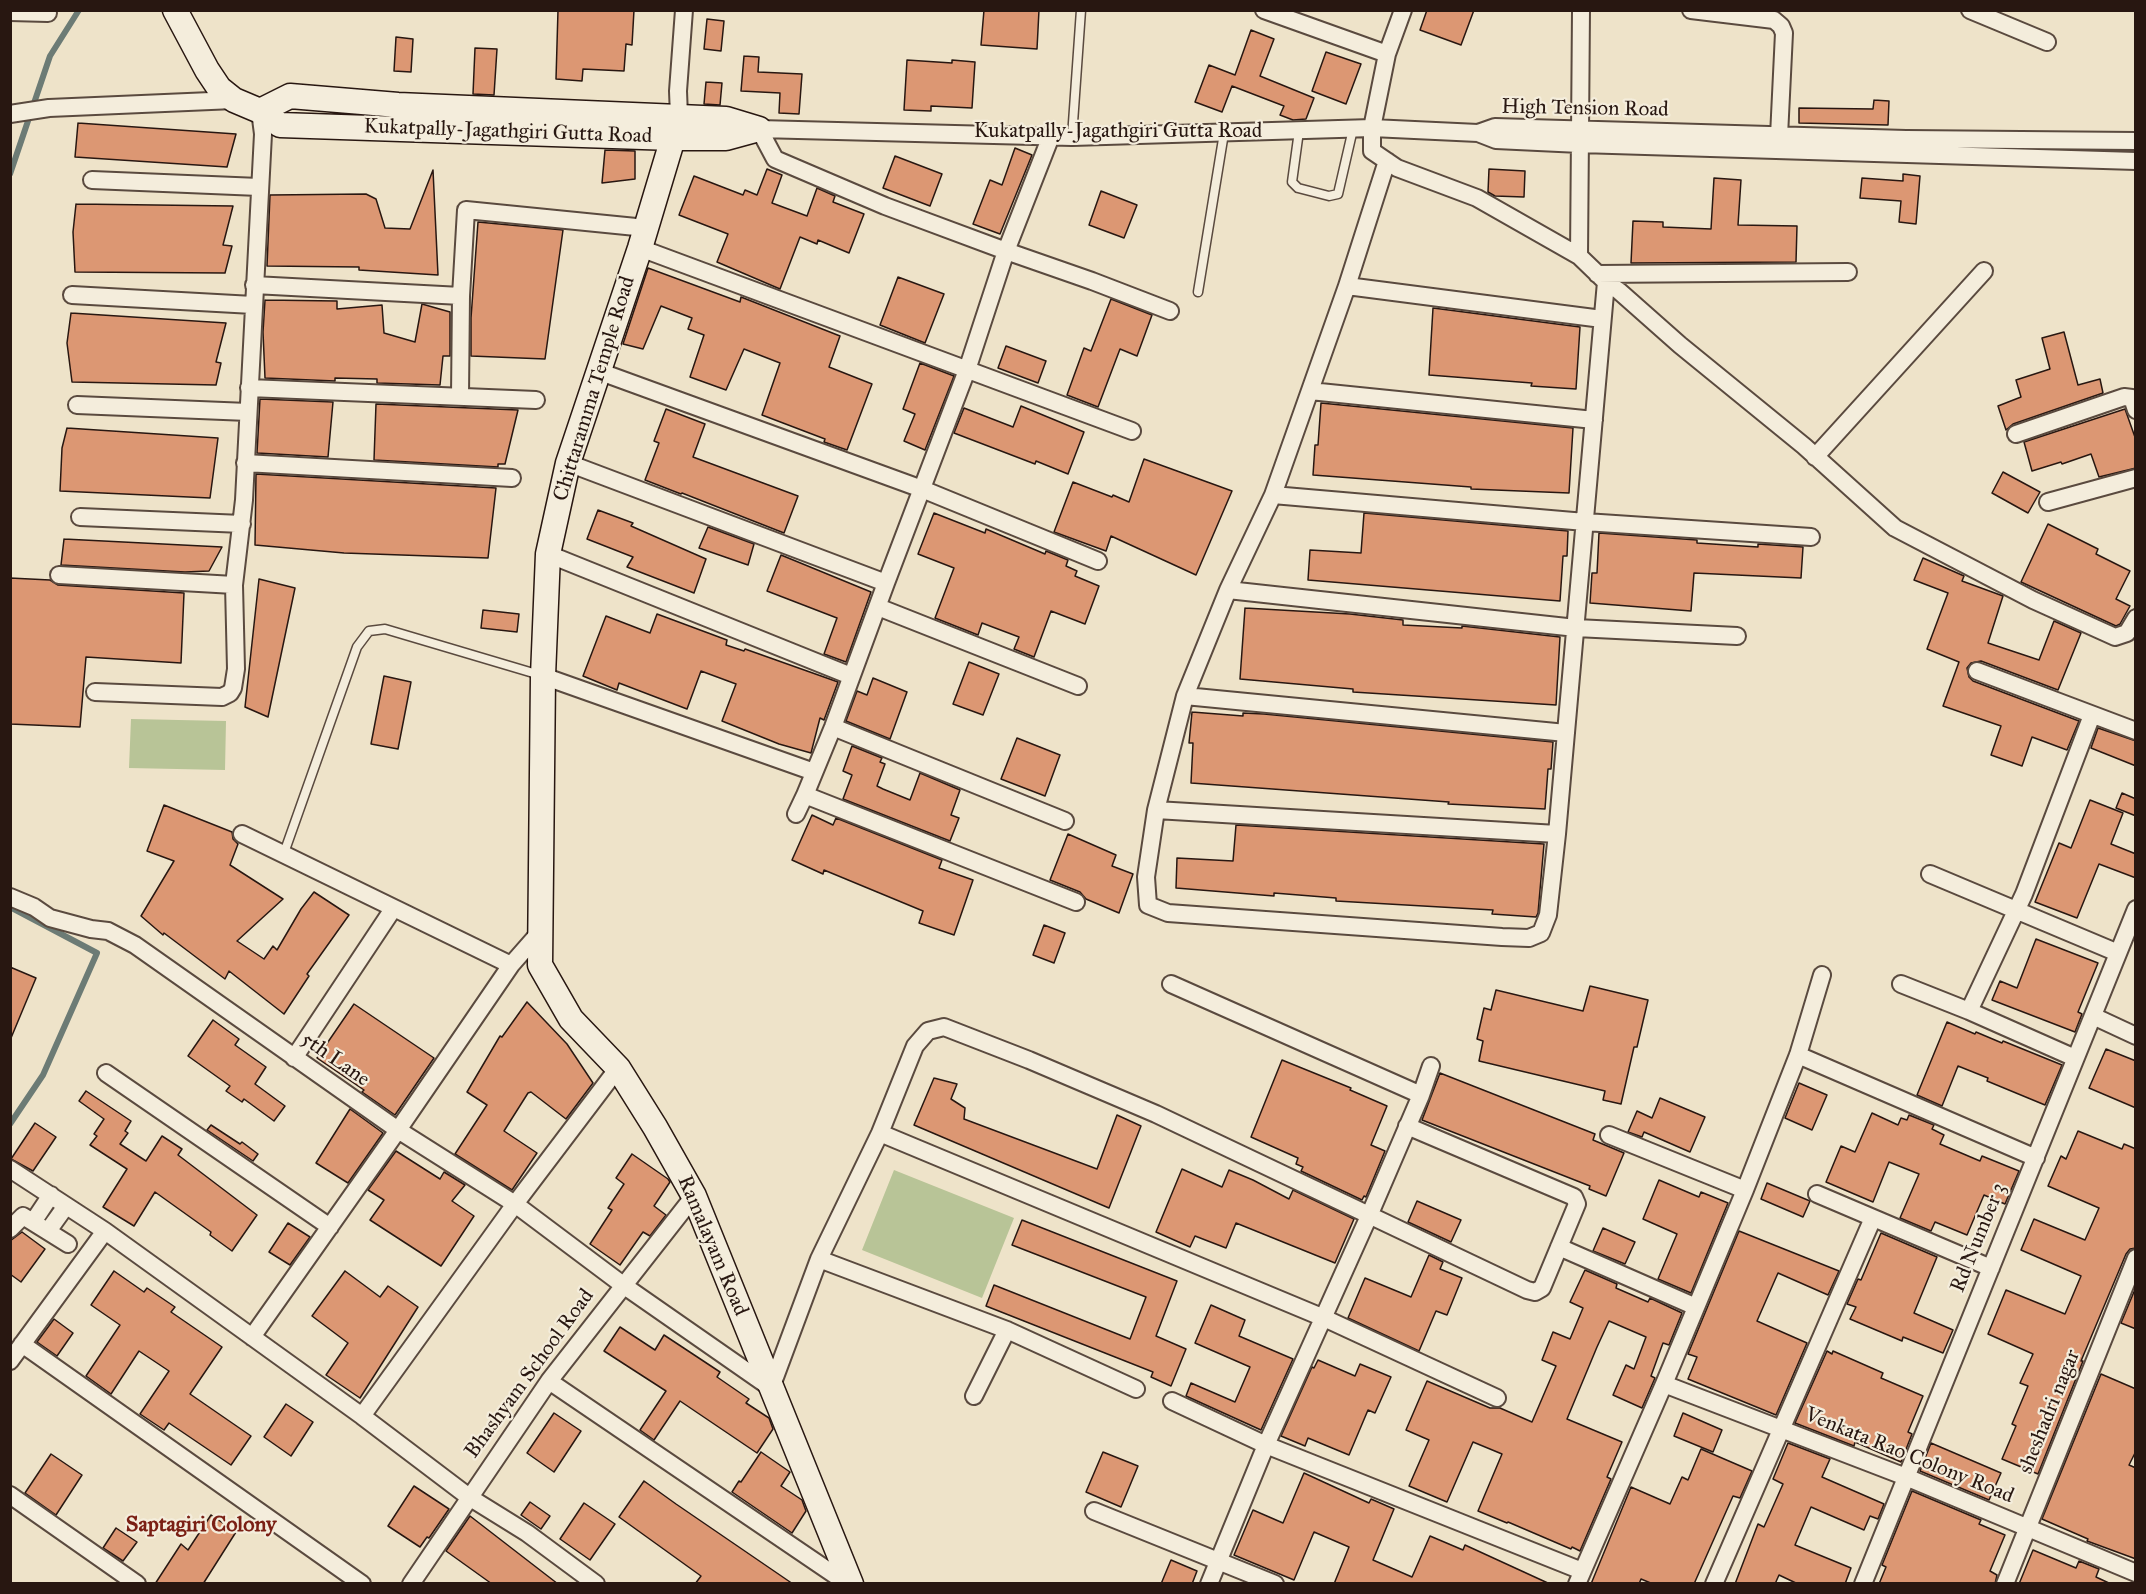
<!DOCTYPE html>
<html>
<head>
<meta charset="utf-8">
<style>
  body { margin:0 }
  #map { position:relative; width:2146px; height:1594px; overflow:hidden; background:#eee3c9; font-family:"IM FELL Great Primer",serif }
  canvas { display:block }
  .frame { position:absolute; inset:0; border:12px solid #281711; pointer-events:none }
</style>
</head>
<body>
<div id="map">
<canvas width="2146" height="1594"></canvas>
<div class="frame"></div>
</div>
<script>
const ctx = document.querySelector('canvas').getContext('2d');
ctx.lineJoin = 'round';
function paint(path, color) { ctx.fillStyle = color; ctx.fill(path, 'evenodd'); }
const poly = rows => new Path2D(rows.map(r => 'M' + r).join(''));
function stroke(path, color, width, dash) { ctx.strokeStyle = color; ctx.lineWidth = width; ctx.lineCap = dash ? 'butt' : 'round'; ctx.setLineDash(dash || []); ctx.stroke(path); }
function label(font, color, halo, rows, align = 'center') {
  ctx.font = font + ' "IM FELL Great Primer",serif'; ctx.lineWidth = 4.5; ctx.setLineDash([]); ctx.textBaseline = 'middle'; ctx.strokeStyle = halo; ctx.fillStyle = color; for (const [text, x, y, turn = 0] of rows) {
    ctx.save(); ctx.translate(x, y); ctx.rotate((+turn || 0) * Math.PI / 180); ctx.textAlign = isNaN(turn) ? turn : align; if (halo) ctx.strokeText(text, 0, 0); ctx.fillText(text, 0, 0); ctx.restore();
  }
}
paint(poly([
  [131,719,226,721,225,770,129,768],
  [894,1170,1014,1218,982,1298,862,1250]
]), '#b8c497');
stroke(poly([
  [10,174,50,56,79,10],
  [10,907,97,953,43,1075,10,1124]
]), '#6c7b75', 6);
const building = poly([
  [558,10,634,10,632,45,626,44,624,71,583,69,582,81,556,79,558,10],
  [984,10,1039,10,1037,49,981,45,984,10],
  [1427,10,1474,10,1461,45,1420,30,1427,10],
  [707,19,724,21,721,51,704,49,707,19],
  [1251,30,1274,39,1260,76,1314,98,1306,119,1293,120,1280,115,1284,106,1232,86,1222,112,1195,102,1209,65,1235,75,1251,30],
  [396,37,413,39,411,72,394,71,396,37],
  [475,48,497,49,494,95,473,94,475,48],
  [1326,52,1361,64,1346,104,1312,91,1326,52],
  [744,56,759,57,758,72,802,74,799,114,779,113,780,93,741,91,744,56],
  [907,60,952,63,952,60,975,62,972,108,931,106,931,111,904,110,907,60],
  [706,82,722,83,720,105,704,104,706,82],
  [1874,100,1889,101,1888,125,1799,123,1799,108,1873,109,1874,100],
  [78,123,236,134,227,167,75,157,78,123],
  [1015,148,1032,155,1000,234,973,224,990,180,1002,185,1015,148],
  [605,150,635,151,635,179,602,183,605,150],
  [895,156,942,174,930,206,883,188,895,156],
  [767,169,782,175,772,203,807,216,817,188,835,196,833,202,864,214,849,253,818,240,817,244,800,237,780,289,717,262,728,234,679,215,694,176,743,195,745,190,757,195,767,169],
  [1489,169,1525,171,1524,197,1495,196,1488,192,1489,169],
  [433,170,438,275,359,270,359,267,267,266,270,195,366,194,376,199,385,228,410,229,433,170],
  [1903,174,1920,176,1916,224,1899,222,1901,201,1860,198,1862,178,1903,181,1903,174],
  [1714,178,1741,180,1738,225,1797,226,1796,262,1631,263,1633,221,1663,222,1663,227,1711,229,1714,178],
  [1101,191,1137,205,1124,238,1089,225,1101,191],
  [76,204,233,206,223,245,232,246,225,273,75,272,73,232,76,204],
  [478,222,563,230,545,359,471,356,471,318,478,222],
  [648,268,740,302,741,297,840,336,829,367,872,384,847,450,824,442,825,439,762,415,780,363,744,349,726,390,690,377,704,335,688,329,692,318,661,306,643,349,623,344,648,268],
  [898,277,944,294,925,343,880,325,898,277],
  [1111,299,1152,315,1137,356,1120,349,1098,407,1067,395,1084,348,1091,351,1111,299],
  [265,300,337,301,337,309,382,305,384,333,415,342,422,304,450,312,450,356,443,356,440,385,377,383,377,379,335,378,335,381,265,378,263,332,265,300],
  [1433,308,1580,327,1576,389,1531,386,1532,383,1429,375,1433,308],
  [71,313,226,323,216,362,221,363,216,385,72,382,67,343,71,313],
  [2064,332,2078,385,2100,379,2103,393,2013,424,2006,430,1998,406,2021,397,2016,380,2050,369,2042,338,2064,332],
  [1006,346,1046,361,1038,383,998,368,1006,346],
  [920,363,954,376,925,450,904,441,915,414,903,409,920,363],
  [260,399,333,402,328,457,257,453,260,399],
  [1321,403,1573,428,1569,493,1471,489,1471,487,1313,475,1315,445,1318,445,1321,403],
  [376,404,518,410,505,464,498,464,498,467,374,460,376,404],
  [1021,406,1084,432,1068,474,1036,461,1035,464,954,433,964,408,1013,427,1021,406],
  [666,409,705,424,693,457,798,496,784,533,682,493,681,494,645,480,659,443,654,441,666,409],
  [2125,409,2136,440,2136,468,2099,477,2091,454,2062,464,2061,462,2032,471,2024,442,2125,409],
  [67,428,218,438,210,498,60,491,62,448,67,428],
  [1144,459,1232,491,1196,575,1111,536,1106,551,1054,532,1073,482,1112,497,1113,495,1129,502,1144,459],
  [2003,472,2040,492,2028,513,1992,493,2003,472],
  [256,474,496,488,488,558,344,553,255,545,256,474],
  [598,510,633,523,631,526,706,559,694,593,627,567,633,557,587,539,598,510],
  [934,513,985,533,986,529,1045,554,1046,551,1068,560,1066,566,1077,571,1075,576,1099,586,1085,624,1051,611,1034,657,1014,649,1019,637,982,623,978,635,935,618,954,568,918,554,934,513],
  [1364,513,1568,531,1567,556,1563,556,1560,601,1308,580,1310,550,1361,553,1364,513],
  [2048,524,2098,549,2096,554,2130,571,2116,599,2130,606,2120,624,2116,626,2021,582,2048,524],
  [708,527,754,544,748,565,699,548,708,527],
  [1599,533,1697,540,1697,543,1758,547,1758,544,1803,547,1801,578,1694,573,1691,611,1590,603,1592,573,1597,573,1599,533],
  [64,539,222,547,209,571,185,572,61,565,64,539],
  [781,555,871,592,846,662,824,654,837,618,767,591,781,555],
  [1923,558,1964,576,1962,581,2003,596,1988,643,2039,660,2054,621,2081,633,2058,690,1981,661,1971,663,1967,668,1969,677,1973,681,2079,721,2067,750,2032,737,2022,766,1991,755,2001,726,1943,706,1959,662,1927,649,1948,593,1914,580,1923,558],
  [10,578,50,580,58,585,184,593,181,663,86,657,80,727,10,724,10,578],
  [259,579,295,588,268,717,245,707,259,579],
  [1245,608,1350,614,1403,620,1403,625,1462,628,1462,626,1560,637,1556,705,1353,692,1353,689,1240,679,1245,608],
  [483,610,519,614,517,632,481,628,483,610],
  [657,614,727,640,726,645,744,651,745,649,838,682,824,720,820,718,811,753,779,744,722,721,736,684,701,671,687,709,619,683,617,690,583,676,606,616,650,633,657,614],
  [969,662,999,674,983,715,953,704,969,662],
  [384,676,411,682,398,749,371,744,384,676],
  [873,678,907,692,890,739,846,721,857,691,867,695,873,678],
  [1192,712,1243,716,1243,713,1264,714,1553,742,1551,769,1548,769,1545,809,1448,804,1449,802,1191,783,1193,743,1189,743,1192,712],
  [2098,728,2136,741,2136,766,2091,748,2098,728],
  [1017,738,1060,755,1045,796,1001,779,1017,738],
  [852,746,882,758,880,762,885,764,877,786,883,789,910,800,920,773,960,790,951,815,959,818,950,841,843,799,852,775,843,771,852,746],
  [2122,793,2136,799,2136,816,2116,808,2122,793],
  [2090,800,2123,813,2111,844,2136,854,2136,878,2099,864,2077,918,2035,902,2059,843,2071,848,2090,800],
  [164,805,232,832,233,839,238,844,230,865,283,899,237,941,264,959,273,946,277,950,301,909,314,892,349,915,307,974,309,976,284,1014,229,971,225,979,164,933,163,935,141,916,174,861,147,851,164,805],
  [812,815,833,825,836,818,942,860,939,868,973,880,954,935,919,923,923,911,824,870,823,874,792,860,812,815],
  [1236,825,1544,844,1538,913,1536,917,1492,914,1493,910,1336,901,1336,898,1274,893,1274,896,1176,888,1177,858,1233,861,1236,825],
  [1068,834,1116,855,1112,866,1133,874,1119,913,1086,899,1080,892,1050,880,1068,834],
  [1044,925,1065,933,1054,963,1033,955,1044,925],
  [2036,939,2098,963,2078,1012,2082,1014,2075,1032,1992,1000,2000,981,2017,988,2036,939],
  [10,967,36,978,11,1038,10,1038,10,967],
  [1590,986,1648,1000,1637,1047,1634,1047,1621,1104,1603,1100,1605,1091,1479,1061,1483,1041,1477,1039,1484,1008,1491,1010,1496,990,1583,1011,1590,986],
  [527,1002,567,1044,593,1083,566,1119,531,1092,528,1093,504,1131,537,1153,512,1190,455,1154,487,1105,467,1092,500,1036,502,1037,527,1002],
  [354,1004,434,1058,395,1115,362,1092,364,1090,317,1058,354,1004],
  [213,1020,239,1039,235,1045,266,1067,255,1084,285,1106,274,1121,244,1099,242,1102,226,1091,230,1086,188,1056,213,1020],
  [1947,1022,1975,1034,1976,1032,2002,1043,2003,1041,2062,1065,2045,1105,1987,1081,1988,1078,1958,1066,1942,1106,1917,1095,1947,1022],
  [2106,1049,2136,1061,2136,1108,2089,1088,2106,1049],
  [1282,1060,1351,1088,1350,1090,1387,1106,1371,1145,1385,1151,1366,1197,1364,1196,1362,1200,1301,1171,1303,1167,1296,1164,1298,1158,1251,1137,1282,1060],
  [1440,1073,1595,1134,1593,1140,1624,1153,1606,1196,1589,1189,1590,1186,1422,1120,1440,1073],
  [934,1078,957,1084,951,1099,965,1108,964,1119,1097,1169,1117,1115,1141,1126,1109,1208,914,1125,934,1078],
  [1799,1083,1827,1095,1812,1130,1785,1118,1799,1083],
  [86,1091,131,1121,125,1131,128,1133,120,1144,146,1161,162,1136,182,1149,178,1155,257,1215,232,1251,210,1235,211,1232,155,1192,134,1226,103,1207,127,1169,90,1145,97,1136,94,1134,104,1119,79,1101,86,1091],
  [1660,1098,1705,1117,1690,1152,1644,1132,1642,1137,1628,1132,1637,1111,1652,1118,1660,1098],
  [350,1109,383,1133,348,1183,316,1163,350,1109],
  [1872,1113,1898,1125,1901,1118,1907,1120,1909,1115,1934,1125,1932,1129,1944,1135,1940,1144,1980,1161,1982,1156,2019,1171,2005,1204,1984,1195,1967,1235,1935,1222,1931,1231,1900,1218,1919,1174,1889,1162,1873,1202,1826,1182,1841,1146,1855,1152,1872,1113],
  [35,1123,56,1137,33,1171,11,1159,35,1123],
  [211,1125,240,1144,242,1142,258,1154,253,1161,207,1130,211,1125],
  [2078,1131,2122,1149,2124,1144,2136,1149,2136,1248,2130,1249,2126,1254,2081,1361,2083,1361,2038,1474,2002,1459,2016,1426,2012,1424,2028,1386,2020,1383,2033,1354,1988,1334,2006,1290,2065,1314,2081,1276,2021,1250,2034,1219,2085,1240,2099,1208,2048,1186,2061,1156,2066,1159,2078,1131],
  [396,1151,440,1179,444,1172,465,1185,452,1201,474,1216,441,1266,370,1220,384,1200,368,1190,396,1151],
  [632,1154,668,1179,670,1182,654,1206,666,1215,650,1236,643,1232,620,1265,590,1244,612,1210,608,1208,624,1184,616,1178,632,1154],
  [1182,1169,1222,1187,1229,1170,1253,1180,1289,1199,1293,1190,1354,1219,1335,1263,1236,1223,1226,1248,1195,1236,1190,1247,1156,1232,1182,1169],
  [1659,1180,1699,1197,1701,1192,1728,1203,1691,1293,1658,1279,1677,1234,1643,1219,1659,1180],
  [1767,1183,1810,1201,1803,1217,1761,1199,1767,1183],
  [1417,1201,1461,1220,1451,1242,1408,1222,1417,1201],
  [1022,1220,1177,1281,1156,1336,1186,1349,1171,1386,1151,1377,1153,1372,986,1306,994,1285,1130,1339,1146,1297,1012,1245,1022,1220],
  [288,1223,310,1237,290,1265,269,1252,288,1223],
  [1603,1228,1635,1242,1625,1264,1593,1251,1603,1228],
  [1739,1231,1839,1271,1828,1295,1778,1273,1757,1321,1807,1343,1776,1415,1688,1379,1697,1357,1688,1354,1739,1231],
  [22,1232,45,1249,21,1282,10,1274,10,1241,22,1232],
  [1881,1233,1937,1257,1914,1313,1953,1330,1943,1353,1903,1337,1902,1341,1850,1319,1856,1307,1847,1304,1858,1279,1861,1280,1881,1233],
  [1429,1255,1443,1262,1440,1269,1462,1278,1447,1315,1436,1311,1419,1351,1348,1318,1365,1278,1411,1297,1429,1255],
  [1585,1270,1617,1284,1616,1288,1648,1302,1650,1298,1682,1313,1669,1345,1663,1343,1651,1376,1655,1378,1642,1408,1613,1395,1626,1365,1634,1369,1646,1337,1609,1321,1597,1347,1567,1419,1622,1442,1607,1477,1611,1479,1580,1551,1572,1547,1571,1549,1508,1522,1507,1523,1478,1511,1502,1454,1473,1442,1447,1502,1409,1486,1429,1440,1406,1430,1427,1381,1490,1408,1500,1408,1532,1422,1556,1366,1542,1360,1553,1332,1570,1339,1583,1308,1570,1302,1585,1270],
  [114,1271,144,1292,147,1288,175,1307,171,1312,222,1347,190,1394,251,1436,231,1465,169,1423,164,1430,140,1414,169,1371,139,1351,111,1394,86,1376,120,1325,91,1305,114,1271],
  [345,1271,380,1297,388,1286,418,1307,360,1398,326,1375,348,1343,312,1316,345,1271],
  [2136,1287,2136,1329,2121,1323,2136,1287],
  [1211,1305,1245,1320,1239,1336,1293,1359,1261,1430,1186,1396,1191,1383,1235,1402,1250,1367,1195,1343,1211,1305],
  [54,1319,73,1333,57,1356,37,1342,54,1319],
  [620,1327,655,1350,664,1335,720,1372,717,1377,749,1399,746,1403,769,1418,773,1429,757,1453,680,1401,654,1440,640,1430,666,1391,604,1351,620,1327],
  [1827,1351,1832,1354,1833,1351,1883,1373,1881,1378,1923,1396,1908,1432,1912,1434,1901,1462,1855,1442,1854,1446,1795,1423,1827,1351],
  [1318,1360,1355,1376,1360,1364,1391,1377,1375,1413,1368,1410,1349,1455,1308,1438,1305,1446,1281,1436,1312,1367,1314,1368,1318,1360],
  [2101,1374,2136,1389,2136,1451,2129,1465,2136,1468,2136,1559,2087,1541,2088,1539,2042,1519,2101,1374],
  [286,1404,313,1422,291,1456,264,1437,286,1404],
  [554,1413,581,1431,554,1472,527,1453,554,1413],
  [1683,1413,1722,1430,1713,1452,1674,1436,1683,1413],
  [1788,1443,1830,1459,1822,1477,1884,1504,1878,1519,1870,1516,1864,1530,1811,1507,1795,1545,1851,1568,1845,1584,1798,1584,1779,1575,1775,1584,1735,1584,1758,1524,1764,1527,1783,1484,1773,1479,1788,1443],
  [1931,1443,2001,1473,1989,1500,1920,1471,1931,1443],
  [1701,1449,1752,1471,1740,1498,1733,1496,1694,1584,1653,1584,1641,1579,1639,1584,1591,1584,1631,1487,1670,1504,1682,1477,1688,1480,1701,1449],
  [761,1452,790,1472,781,1486,802,1500,806,1511,792,1533,732,1492,739,1481,741,1482,761,1452],
  [1103,1452,1138,1466,1121,1507,1086,1492,1103,1452],
  [51,1454,82,1475,56,1515,25,1493,51,1454],
  [1304,1473,1369,1503,1371,1499,1394,1509,1373,1560,1412,1577,1430,1536,1463,1550,1465,1545,1550,1584,1334,1584,1349,1547,1314,1532,1294,1580,1234,1555,1253,1510,1283,1523,1304,1473],
  [644,1481,676,1504,793,1584,695,1584,701,1576,619,1517,644,1481],
  [414,1486,449,1509,429,1538,427,1537,420,1547,388,1526,414,1486],
  [1912,1491,1981,1520,1979,1524,2005,1535,1990,1571,1997,1575,1995,1584,1879,1584,1886,1567,1882,1565,1912,1491],
  [530,1502,550,1516,541,1529,521,1515,530,1502],
  [584,1503,615,1524,590,1560,560,1539,584,1503],
  [211,1515,236,1532,203,1584,155,1584,181,1544,188,1550,211,1515],
  [470,1516,558,1584,492,1584,446,1551,470,1516],
  [116,1528,137,1542,123,1561,103,1548,116,1528],
  [2033,1550,2076,1568,2079,1561,2099,1569,2096,1577,2111,1584,2019,1584,2033,1550],
  [1171,1560,1197,1571,1192,1584,1161,1584,1171,1560]
]);
paint(building, '#dc9773');
stroke(building, '#281711', 1.5);
const lane = poly([
  [1299,131,1292,182,1298,188,1329,196,1338,194,1353,129],
  [1072,137,1081,10],
  [1198,292,1224,133],
  [284,853,357,647,369,631,385,629,540,675]
]);
const street = poly([
  [1264,10,1387,54],
  [1403,10,1387,54,1372,128,1372,151,1397,168,1477,198,1579,256,1606,282,1619,291,1680,345,1804,446,1895,528,2033,600,2115,637,2127,633,2136,618],
  [1691,10,1774,20,1781,26,1784,33,1779,136],
  [1970,10,2047,42],
  [10,12,48,13],
  [10,114,49,108,234,100],
  [679,116,678,91,684,10],
  [1478,133,1495,127,1906,139,2136,141],
  [1051,136,1006,251,967,370,886,583,833,727,805,795,1076,902],
  [92,180,259,187],
  [640,248,1132,431],
  [1579,256,1581,10],
  [1597,274,1848,272],
  [254,285,461,296],
  [1347,286,1387,161],
  [72,295,253,305],
  [1170,311,1092,281,1006,251,885,206,775,159,759,129,1072,137,1372,128,1478,133,1496,140,1580,144,2136,161],
  [1602,319,1347,286,1273,495,1228,590,1185,696,1156,810,1146,877,1148,905,1168,913,1502,937,1529,938,1541,933,1548,915,1557,834,1606,282],
  [598,371,922,489,1098,561],
  [249,388,536,400],
  [1310,391,1594,420],
  [460,396,461,296,466,210,646,228],
  [77,405,248,412],
  [2016,434,2124,397,2132,398,2136,410],
  [1815,457,1984,271],
  [245,463,512,478],
  [568,463,886,583],
  [1273,495,1585,522,1811,537],
  [2048,502,2136,478],
  [80,517,242,524],
  [548,554,851,676],
  [59,575,234,585],
  [1228,590,1576,628,1737,636],
  [878,607,1078,686],
  [1977,671,2136,731],
  [543,676,814,772],
  [95,692,222,697,230,693,233,688,236,669,234,585,244,500,263,134,260,111],
  [1185,696,1566,733],
  [833,727,1065,821],
  [1156,810,1557,834],
  [796,814,805,795],
  [242,834,511,965],
  [1930,874,2118,953],
  [10,897,34,907,50,918,91,929,108,931,135,945,398,1130,515,1204,623,1285,771,1388,819,1259,880,1133,915,1046,928,1031,944,1027,1029,1060,1156,1114,1527,1290,1535,1292,1542,1288,1577,1204,1574,1197,1407,1126],
  [1171,984,1421,1095],
  [1901,984,1969,1011,2075,1058],
  [1969,1011,2024,894,2092,715],
  [2093,1016,2136,1036],
  [1798,1055,2036,1158],
  [294,1058,393,909],
  [106,1073,330,1227],
  [880,1133,1324,1318,1497,1398],
  [1609,1135,1745,1190],
  [10,1169,105,1231,362,1416,469,1497,527,1533,596,1584],
  [1817,1194,1991,1268],
  [33,1222,51,1195],
  [10,1229,23,1216,68,1244],
  [48,1231,66,1206],
  [1559,1247,1696,1307],
  [819,1259,1007,1330,1136,1389],
  [252,1337,398,1130,511,965,540,932],
  [22,1344,362,1584],
  [10,1361,105,1231],
  [549,1381,848,1584],
  [1664,1384,1906,1477,2136,1573],
  [974,1396,1007,1330],
  [1172,1401,1266,1445,1582,1571],
  [362,1416,515,1204,618,1068],
  [10,1495,137,1584],
  [1094,1511,1275,1584],
  [411,1584,549,1381,694,1196],
  [1209,1584,1266,1445,1369,1216,1421,1095,1431,1066],
  [1577,1584,1664,1384,1745,1190,1798,1055,1822,975],
  [1714,1584,1873,1218],
  [1863,1584,2136,909],
  [2005,1584,2136,1258]
]);
const secondary = poly([
  [175,10,207,70,219,88,234,100,260,111,280,125,673,138,726,138,759,129],
  [260,111,290,96,398,105,726,119,759,129],
  [673,138,640,248,568,463,548,554,543,676,540,965,571,1019,618,1068,655,1127,694,1196,851,1584]
]);
stroke(lane, '#5a4a3f', 11);
stroke(street, '#5a4a3f', 20);
stroke(secondary, '#281711', 27);
stroke(lane, '#f4eddc', 8);
stroke(street, '#f4eddc', 16);
stroke(secondary, '#f4eddc', 24);
label('21px', '#281711', '#f4eddc', [
  ["High Tension Road",1585,109,1],
  ["Kukatpally-Jagathgiri Gutta Road",508,132,2],
  ["Kukatpally-Jagathgiri Gutta Road",1118,132],
  ["Chittaramma Temple Road",595,389,-73],
  ["5th Lane",335,1060,35],
  ["Rd Number 3",1979,1238,-68],
  ["Ramalayam Road",712,1246,67],
  ["Bhashyam School Road",530,1374,-54],
  ["sheshadri nagar",2050,1412,-68],
  ["Venkata Rao Colony Road",1909,1456,22]
]);
label('bold 22px', '#7a1f14', '#f4eddc', [
  ["Saptagiri Colony",201,1526]
]);
</script>
</body>
</html>
